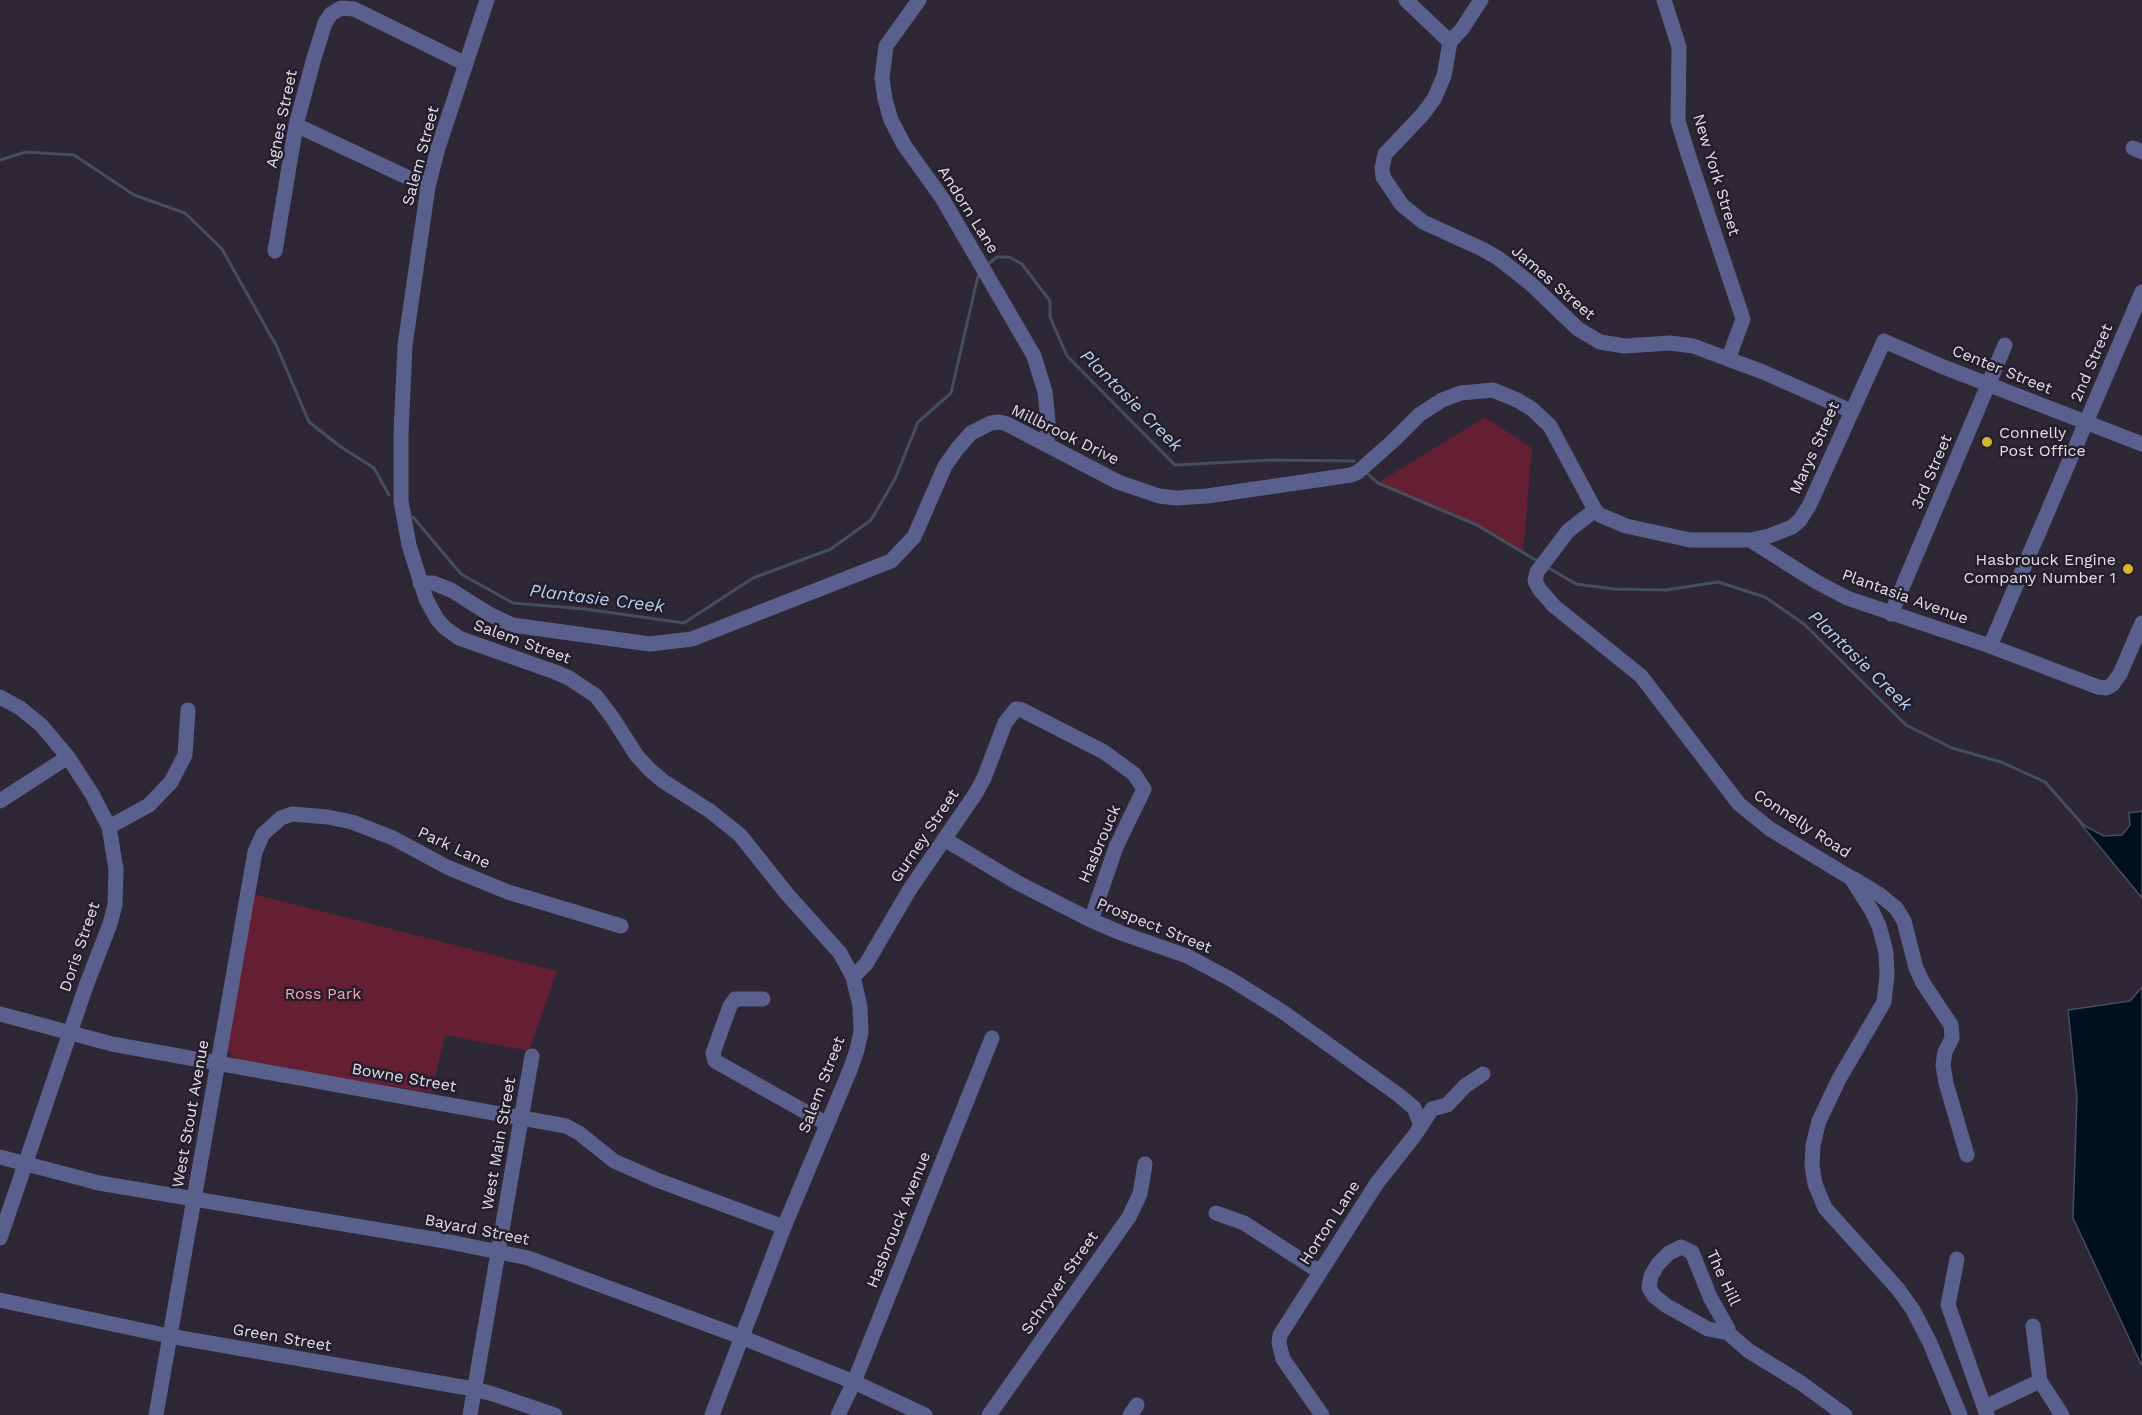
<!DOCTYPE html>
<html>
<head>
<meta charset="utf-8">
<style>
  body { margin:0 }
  canvas { display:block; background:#2e2735 }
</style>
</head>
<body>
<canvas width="2142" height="1415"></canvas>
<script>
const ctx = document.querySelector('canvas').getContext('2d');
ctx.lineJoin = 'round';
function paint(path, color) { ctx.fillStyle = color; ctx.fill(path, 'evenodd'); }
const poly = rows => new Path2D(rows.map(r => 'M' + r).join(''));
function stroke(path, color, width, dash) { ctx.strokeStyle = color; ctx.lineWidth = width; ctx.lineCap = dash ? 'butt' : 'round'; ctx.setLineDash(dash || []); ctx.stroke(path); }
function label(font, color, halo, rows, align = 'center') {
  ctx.font = font + ' "Work Sans",sans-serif'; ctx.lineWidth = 5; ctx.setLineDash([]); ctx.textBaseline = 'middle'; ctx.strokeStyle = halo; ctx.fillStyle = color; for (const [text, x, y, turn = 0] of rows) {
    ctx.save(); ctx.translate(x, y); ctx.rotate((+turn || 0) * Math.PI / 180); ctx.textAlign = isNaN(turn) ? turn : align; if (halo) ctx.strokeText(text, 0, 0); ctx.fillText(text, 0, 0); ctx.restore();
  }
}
paint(poly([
  [1485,417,1532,448,1523,552,1477,525,1378,483],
  [253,894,557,971,529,1051,445,1035,431,1093,236,1060,227,1050]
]), '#651f32');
const water = poly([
  [2142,811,2142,898,2081,824,2104,836,2122,835,2130,825,2129,813,2142,811],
  [2142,987,2142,1366,2073,1218,2077,1097,2068,1010,2130,1001,2142,987]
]);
paint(water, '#011020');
stroke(water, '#444e5c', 1.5);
stroke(poly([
  [0,160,26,152,74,155,134,195,185,213,222,249,277,347,309,422,341,447,374,468,389,495],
  [988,264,997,257,1009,257,1022,264,1050,301,1050,317,1067,356,1175,465,1272,460,1354,461],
  [1368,474,1378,483,1477,525,1539,562],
  [413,517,461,574,513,603,585,609,684,623,753,578,831,549,871,520,895,479,918,422,951,393,978,276],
  [1547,567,1576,584,1614,589,1666,590,1718,582,1765,597,1804,624,1906,725,1952,748,2001,762,2045,782,2084,826]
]), '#444e5c', 3);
stroke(poly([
  [487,0,438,148,428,187,405,345,401,434,401,501,409,545,426,599,437,619,445,628,459,638,555,672,569,678,596,696,612,717,637,756,650,770,663,781,710,811,740,835,787,894,840,953,853,977,860,1006,861,1032,857,1050,850,1070,784,1227,712,1415],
  [919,0,886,46,882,78,885,99,891,120,904,145,942,198,1034,356,1045,392,1048,421,1047,444],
  [1406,0,1450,42],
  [1481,0,1462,29,1450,42,1444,76,1434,99,1423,114,1385,154,1382,168,1383,177,1402,205,1423,222,1482,249,1498,258,1530,283,1578,329,1600,342,1625,346,1670,343,1693,346,1763,372,1851,411],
  [1664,0,1679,47,1678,121,1687,151,1743,319,1729,357],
  [296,125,428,187],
  [2133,148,2142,152],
  [275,251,296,125,314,58,325,23,331,14,341,8,354,9,466,64],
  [1595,510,1568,531,1537,572,1535,581,1540,590,1554,606,1641,676,1739,804,1770,829,1851,878,1872,911,1879,926,1886,952,1887,975,1884,1002,1839,1079,1819,1121,1813,1145,1812,1165,1815,1184,1825,1208,1898,1289,1913,1310,1930,1343,1960,1415],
  [1750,540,1769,536,1792,527,1800,520,1809,506,1884,341,1941,366,2142,444],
  [420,583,433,583,451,590,489,614,512,625,650,644,692,639,891,561,914,537,945,466,957,449,971,433,991,423,999,422,1007,424,1118,482,1159,496,1176,498,1207,496,1351,475,1358,472,1393,441,1419,415,1442,400,1461,393,1493,390,1517,400,1532,409,1550,426,1595,510,1600,515,1626,526,1690,540,1750,540,1815,581,1847,598,1990,646,2098,687,2106,688,2112,685,2120,674,2142,623],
  [1891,614,2005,345],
  [1990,646,2142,292],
  [0,697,20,708,41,725,68,757,92,794,109,827,116,869,115,905,110,924,86,986,0,1238],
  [0,801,68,757],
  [109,827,149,805,171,782,185,755,188,710],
  [944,839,1018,883,1091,920,1121,933,1187,956,1232,980,1283,1012,1400,1096,1414,1108,1420,1123,1419,1129],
  [1854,879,1880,895,1896,908,1904,921,1916,968,1923,983,1951,1025,1952,1038,1945,1052,1943,1065,1946,1083,1967,1155],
  [853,977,866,964,910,889,976,793,984,778,1005,723,1016,709,1022,710,1104,752,1134,774,1144,789,1116,847,1091,920],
  [763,999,735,999,730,1006,713,1053,715,1061,827,1124],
  [0,1014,112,1044,566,1126,579,1133,614,1161,657,1180,784,1227],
  [0,1157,99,1183,445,1241,528,1258,741,1337,854,1382,925,1415],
  [1216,1213,1244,1223,1320,1272],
  [1681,1247,1692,1252,1710,1297,1728,1329,1728,1333,1708,1329,1667,1306,1654,1296,1649,1288,1651,1276,1658,1264,1669,1253,1681,1247],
  [1957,1259,1948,1305,1987,1415],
  [0,1300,169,1336,474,1389,493,1394,555,1415],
  [2033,1326,2040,1381,2062,1415],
  [1728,1333,1749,1351,1801,1383,1845,1415],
  [1985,1407,2040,1381],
  [156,1415,255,852,263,834,281,818,292,814,328,817,352,822,393,838,447,867,508,892,621,926],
  [470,1415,532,1056],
  [838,1415,854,1382,992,1038],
  [989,1415,1129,1217,1140,1194,1145,1164],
  [1130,1415,1137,1405],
  [1322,1415,1283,1359,1279,1343,1280,1335,1377,1183,1415,1135,1432,1109,1447,1105,1465,1086,1483,1074]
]), '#5a608e', 15);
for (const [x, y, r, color] of [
  [1987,442,6,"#d5b535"],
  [2128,569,6,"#d5b535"]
]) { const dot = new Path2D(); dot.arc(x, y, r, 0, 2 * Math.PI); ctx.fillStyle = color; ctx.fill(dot); stroke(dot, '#241d2b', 2); }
label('16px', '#e2dde7', '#241d2b', [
  ["Agnes Street",282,119,-78],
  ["Salem Street",421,156,-75],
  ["New York Street",1716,175,73],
  ["Andorn Lane",968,210,58],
  ["James Street",1553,283,41],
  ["2nd Street",2092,363,-67],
  ["Center Street",2002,370,22],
  ["Millbrook Drive",1065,435,26],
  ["Marys Street",1815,448,-66],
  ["3rd Street",1932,472,-67],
  ["Plantasia Avenue",1905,597,20],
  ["Salem Street",522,642,20],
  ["Connelly Road",1802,824,33],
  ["Gurney Street",925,836,-56],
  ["Hasbrouck",1100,844,-67],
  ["Park Lane",454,848,25],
  ["Prospect Street",1154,926,22],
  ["Doris Street",80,947,-71],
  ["Bowne Street",404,1078,10],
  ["Salem Street",822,1085,-69],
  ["West Stout Avenue",191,1114,-80],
  ["West Main Street",499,1144,-80],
  ["Hasbrouck Avenue",899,1220,-68],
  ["Horton Lane",1330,1223,-57],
  ["Bayard Street",477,1230,11],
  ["The Hill",1723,1278,65],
  ["Schryver Street",1060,1283,-55],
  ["Green Street",282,1338,10]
]);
label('16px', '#e2dde7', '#241d2b', [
  ["Connelly",1999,433],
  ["Post Office",1999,451],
  ["Hasbrouck Engine",2116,560,"right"],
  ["Company Number 1",2116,578,"right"]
], 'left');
label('16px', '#faa0b2', '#241d2b', [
  ["Ross Park",323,994]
]);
label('italic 18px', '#b3d1f0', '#241d2b', [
  ["Plantasie Creek",1131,401,45],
  ["Plantasie Creek",597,599,7],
  ["Plantasie Creek",1860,661,44]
]);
</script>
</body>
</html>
